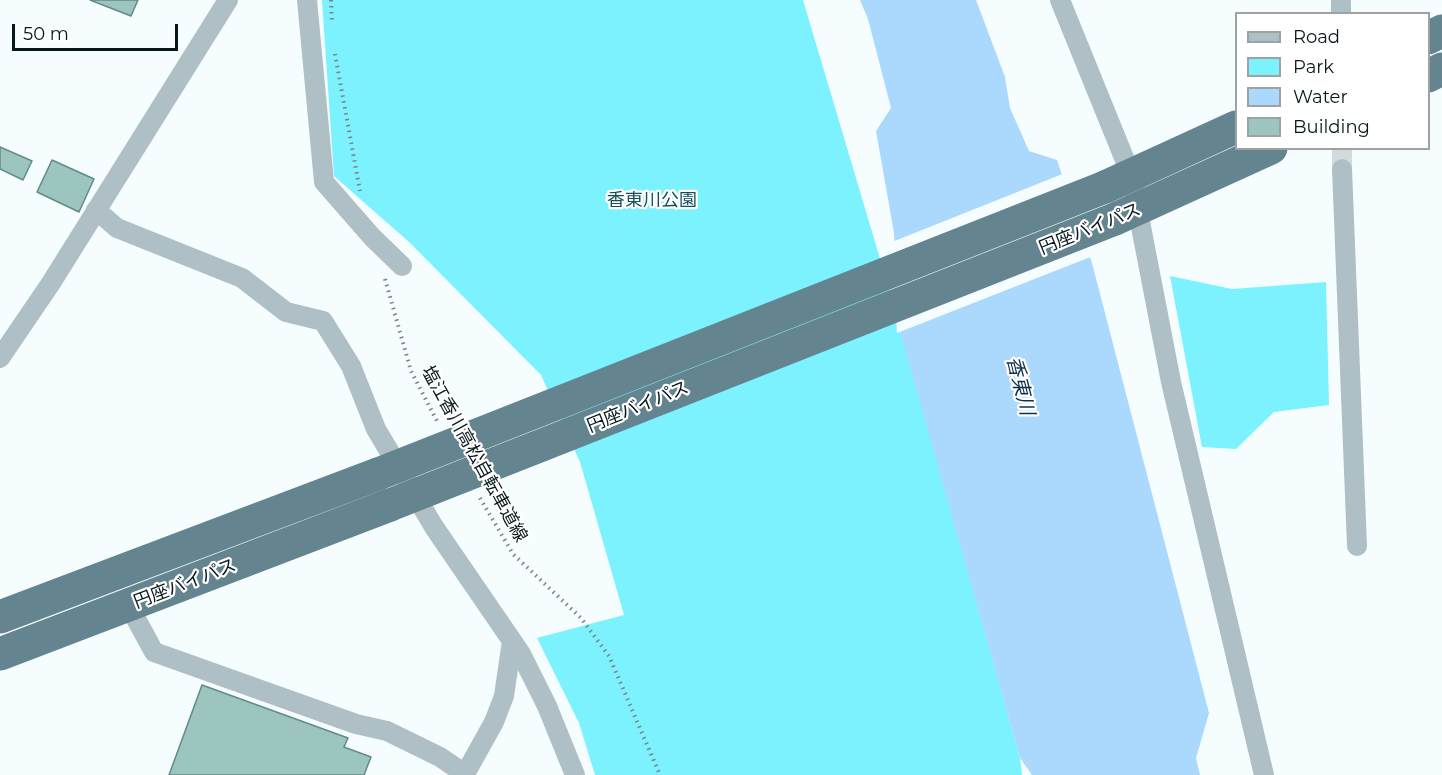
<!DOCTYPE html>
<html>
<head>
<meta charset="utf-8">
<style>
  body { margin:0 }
  #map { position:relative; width:1442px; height:775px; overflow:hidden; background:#f5fdfe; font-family:Montserrat,sans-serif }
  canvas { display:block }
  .legend { position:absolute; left:1235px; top:12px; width:195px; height:138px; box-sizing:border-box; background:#fff; border:2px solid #9da3a4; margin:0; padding:8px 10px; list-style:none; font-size:18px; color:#09191b }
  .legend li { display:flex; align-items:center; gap:12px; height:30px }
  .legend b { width:30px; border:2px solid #9da3a4 }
  .scale { position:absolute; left:12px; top:24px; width:166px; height:27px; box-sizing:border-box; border:3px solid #09191b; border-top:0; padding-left:8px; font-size:18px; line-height:21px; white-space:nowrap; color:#09191b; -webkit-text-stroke:4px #fff; paint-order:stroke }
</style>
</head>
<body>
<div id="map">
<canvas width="1442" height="775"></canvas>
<ul class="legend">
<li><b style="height:8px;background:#afbfc6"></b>Road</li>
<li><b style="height:16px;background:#7bf2fe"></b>Park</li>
<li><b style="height:16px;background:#aad9fd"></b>Water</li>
<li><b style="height:16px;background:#9cc5bf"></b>Building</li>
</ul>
<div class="scale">50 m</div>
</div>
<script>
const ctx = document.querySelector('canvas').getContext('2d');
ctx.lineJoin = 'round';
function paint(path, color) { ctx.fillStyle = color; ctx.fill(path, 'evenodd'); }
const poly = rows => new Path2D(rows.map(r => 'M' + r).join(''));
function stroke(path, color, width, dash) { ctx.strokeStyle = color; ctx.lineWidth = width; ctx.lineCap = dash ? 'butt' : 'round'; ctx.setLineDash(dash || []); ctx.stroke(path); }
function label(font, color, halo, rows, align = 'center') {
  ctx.font = font + ' Montserrat,"Noto Sans JP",sans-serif'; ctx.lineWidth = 4.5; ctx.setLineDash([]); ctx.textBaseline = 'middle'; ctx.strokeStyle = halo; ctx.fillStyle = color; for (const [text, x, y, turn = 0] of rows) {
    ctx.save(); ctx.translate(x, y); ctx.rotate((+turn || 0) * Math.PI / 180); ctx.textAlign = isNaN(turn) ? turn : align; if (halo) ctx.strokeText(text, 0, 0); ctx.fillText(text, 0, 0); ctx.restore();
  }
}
paint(poly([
  [322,0,803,0,892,299,1020,758,1022,775,595,775,579,723,537,638,624,615,580,462,541,375,409,242,334,176],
  [1170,276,1232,289,1326,282,1329,405,1274,412,1236,449,1202,447]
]), '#7bf2fe');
paint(poly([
  [860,0,976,0,1005,77,1010,108,1029,151,1057,160,1092,263,1209,713,1196,758,1200,775,1032,775,1020,758,899,328,894,233,876,131,891,108,868,19]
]), '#aad9fd');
paint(poly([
  [1065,173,1093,256,897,333,892,242]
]), '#f5fdfe');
const building = poly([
  [90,0,138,0,131,16,90,0],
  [0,147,32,161,23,180,0,169,0,147],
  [52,160,94,179,79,212,37,192,52,160],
  [202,685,348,738,344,747,371,757,364,775,169,775,202,685]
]);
paint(building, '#9cc5bf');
stroke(building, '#638a85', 1.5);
stroke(poly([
  [1342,148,1342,169]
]), '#d2dbdc', 20, [20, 10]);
stroke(poly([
  [331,0,332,23],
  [335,54,360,191],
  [385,279,411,371,438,423],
  [480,498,513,554,581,618,609,656,660,775]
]), '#798587', 4, [1.5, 4.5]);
stroke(poly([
  [307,0,324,182,372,237,402,266],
  [1060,0,1131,175,1171,382,1264,775],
  [1341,0,1341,14],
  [1342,169,1357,546],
  [96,210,117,228,242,278,286,312,323,321,351,366,376,429,434,527,521,654,547,706,575,775],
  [0,358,51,283,228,0],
  [129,606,154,652,356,724,387,731,440,757,465,774,494,722,504,696,512,641]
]), '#afbfc6', 20);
stroke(poly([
  [1428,38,1442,31],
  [1428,76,1442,69],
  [1105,187,1236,127],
  [1115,219,1271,148],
  [0,617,378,474],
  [0,654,390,505]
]), '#648490', 33);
stroke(poly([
  [378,474,1105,187],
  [390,505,1115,219]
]), '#648490', 33);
label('18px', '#155056', '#fff', [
  ["香東川公園",652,201]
]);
label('18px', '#09191b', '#fff', [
  ["円座バイパス",1090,229,-22],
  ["円座バイパス",638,407,-22],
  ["塩江香川高松自転車道線",474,454,61],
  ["円座バイパス",185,584,-21]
]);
label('italic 20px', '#0e324a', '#fff', [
  ["香東川",1020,386,76]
]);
</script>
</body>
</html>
